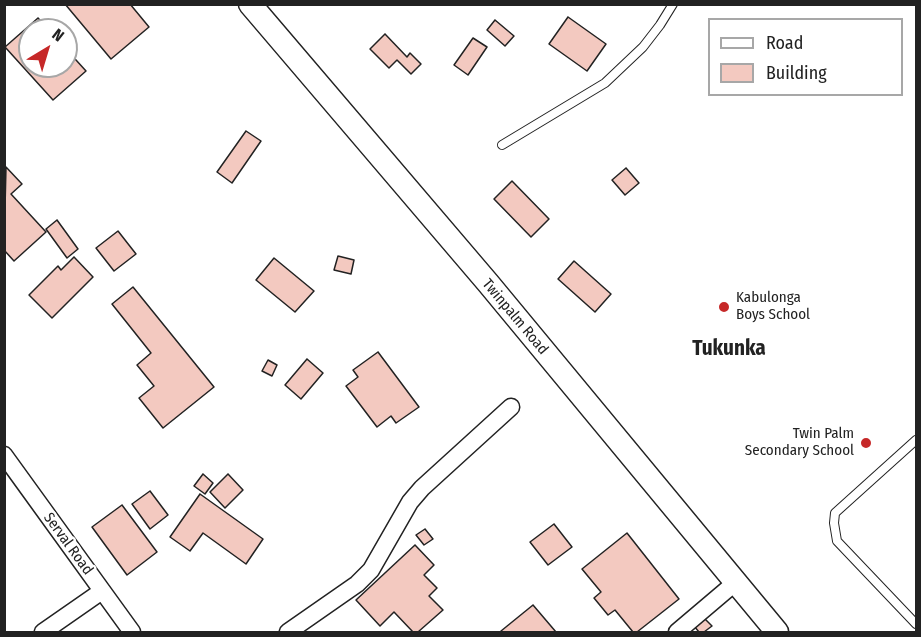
<!DOCTYPE html>
<html>
<head>
<meta charset="utf-8">
<style>
  body { margin:0 }
  #map { position:relative; width:921px; height:637px; overflow:hidden; background:#fff; font-family:"Fira Sans Condensed",sans-serif }
  canvas { display:block }
  .frame { position:absolute; inset:0; border:6px solid #222; pointer-events:none }
  .legend { position:absolute; left:708px; top:18px; width:195px; height:78px; box-sizing:border-box; background:#fff; border:2px solid #a7a7a7; margin:0; padding:8px 10px; list-style:none; font-size:18px; color:#222 }
  .legend li { display:flex; align-items:center; gap:12px; height:30px }
  .legend b { width:30px; border:2px solid #a7a7a7 }
  .north { position:absolute; left:18px; top:18px; width:60px; height:60px; box-sizing:border-box; background:#fff; border:2px solid #a7a7a7; border-radius:50%; rotate:38deg; font-size:16px; font-weight:700; line-height:24px; text-align:center; color:#222 }
  .north::after { content:''; display:block; margin:auto; width:21px; height:27px; background:#c62828; clip-path:polygon(50% 0,100% 100%,50% 72%,0 100%) }
</style>
</head>
<body>
<div id="map">
<canvas width="921" height="637"></canvas>
<div class="frame"></div>
<ul class="legend">
<li><b style="height:8px;background:#fff"></b>Road</li>
<li><b style="height:16px;background:#f3c9c0"></b>Building</li>
</ul>
<div class="north">N</div>
</div>
<script>
const ctx = document.querySelector('canvas').getContext('2d');
ctx.lineJoin = 'round';
function paint(path, color) { ctx.fillStyle = color; ctx.fill(path, 'evenodd'); }
const poly = rows => new Path2D(rows.map(r => 'M' + r).join(''));
function stroke(path, color, width, dash) { ctx.strokeStyle = color; ctx.lineWidth = width; ctx.lineCap = dash ? 'butt' : 'round'; ctx.setLineDash(dash || []); ctx.stroke(path); }
function label(font, color, halo, rows, align = 'center') {
  ctx.font = font + ' "Fira Sans Condensed",sans-serif'; ctx.lineWidth = 4.5; ctx.setLineDash([]); ctx.textBaseline = 'middle'; ctx.strokeStyle = halo; ctx.fillStyle = color; for (const [text, x, y, turn = 0] of rows) {
    ctx.save(); ctx.translate(x, y); ctx.rotate((+turn || 0) * Math.PI / 180); ctx.textAlign = isNaN(turn) ? turn : align; if (halo) ctx.strokeText(text, 0, 0); ctx.fillText(text, 0, 0); ctx.restore();
  }
}
const building = poly([
  [65,4,130,4,149,27,111,59,65,4],
  [568,17,606,44,587,71,549,44,568,17],
  [38,18,49,30,30,30,30,66,66,66,66,49,86,71,53,100,5,47,38,18],
  [495,20,514,36,505,46,487,30,495,20],
  [385,34,407,57,410,53,421,64,411,74,397,60,389,68,370,49,385,34],
  [473,38,487,47,468,75,454,65,473,38],
  [246,131,261,141,232,183,217,172,246,131],
  [6,167,22,184,11,194,46,232,14,261,4,250,6,167],
  [626,168,639,183,625,195,612,180,626,168],
  [512,181,549,219,531,237,494,199,512,181],
  [57,220,78,249,67,258,46,229,57,220],
  [118,231,136,254,114,271,96,248,118,231],
  [338,256,354,260,351,274,334,270,338,256],
  [74,257,93,277,52,318,29,295,58,266,61,270,74,257],
  [274,258,314,291,295,312,256,280,274,258],
  [574,261,611,294,595,312,558,279,574,261],
  [133,287,214,387,163,428,139,398,154,386,137,365,151,353,112,304,133,287],
  [378,352,419,407,396,423,391,416,377,427,346,386,358,377,353,370,378,352],
  [307,359,323,373,301,399,285,385,307,359],
  [268,360,277,365,272,376,262,371,268,360],
  [203,474,213,483,205,494,194,486,203,474],
  [228,474,243,490,225,508,210,492,228,474],
  [150,491,168,515,150,529,132,504,150,491],
  [200,494,263,539,246,564,203,533,190,551,170,537,200,494],
  [122,505,157,552,127,575,92,527,122,505],
  [554,524,572,547,548,565,530,542,554,524],
  [425,529,433,539,424,545,416,535,425,529],
  [627,533,679,599,637,632,633,632,615,610,608,615,594,598,601,592,582,569,627,533],
  [415,545,434,565,424,575,437,588,429,596,443,610,418,632,413,632,394,612,380,626,356,600,415,545],
  [533,605,556,632,502,632,501,631,533,605],
  [704,618,712,626,704,632,699,632,694,626,704,618]
]);
paint(building, '#f3c9c0');
stroke(building, '#222', 1.5);
const lane = poly([
  [502,145,605,83,643,47,660,25,673,4],
  [916,440,835,513,834,523,837,541,916,624]
]);
const street = poly([
  [4,455,132,632],
  [43,632,102,591],
  [288,632,357,584,371,570,410,502,422,488,511,407],
  [677,632,736,582]
]);
const secondary = poly([
  [250,4,488,283,777,632]
]);
stroke(lane, '#222', 10);
stroke(street, '#222', 19);
stroke(secondary, '#222', 25);
stroke(lane, '#fff', 8);
stroke(street, '#fff', 16);
stroke(secondary, '#fff', 22);
for (const [x, y, r, color] of [
  [724,307,6,"#c62828"],
  [866,443,6,"#c62828"]
]) { const dot = new Path2D(); dot.arc(x, y, r, 0, 2 * Math.PI); ctx.fillStyle = color; ctx.fill(dot); stroke(dot, '#fff', 2); }
label('15px', '#222', '#fff', [
  ["Kabulonga",736,298],
  ["Boys School",736,315],
  ["Twin Palm",854,434,"right"],
  ["Secondary School",854,451,"right"]
], 'left');
label('15px', '#222', '#fff', [
  ["Twinpalm Road",515,317,50],
  ["Serval Road",68,544,54]
]);
label('bold 21px', '#222', '#fff', [
  ["Tukunka",729,349]
]);
</script>
</body>
</html>
